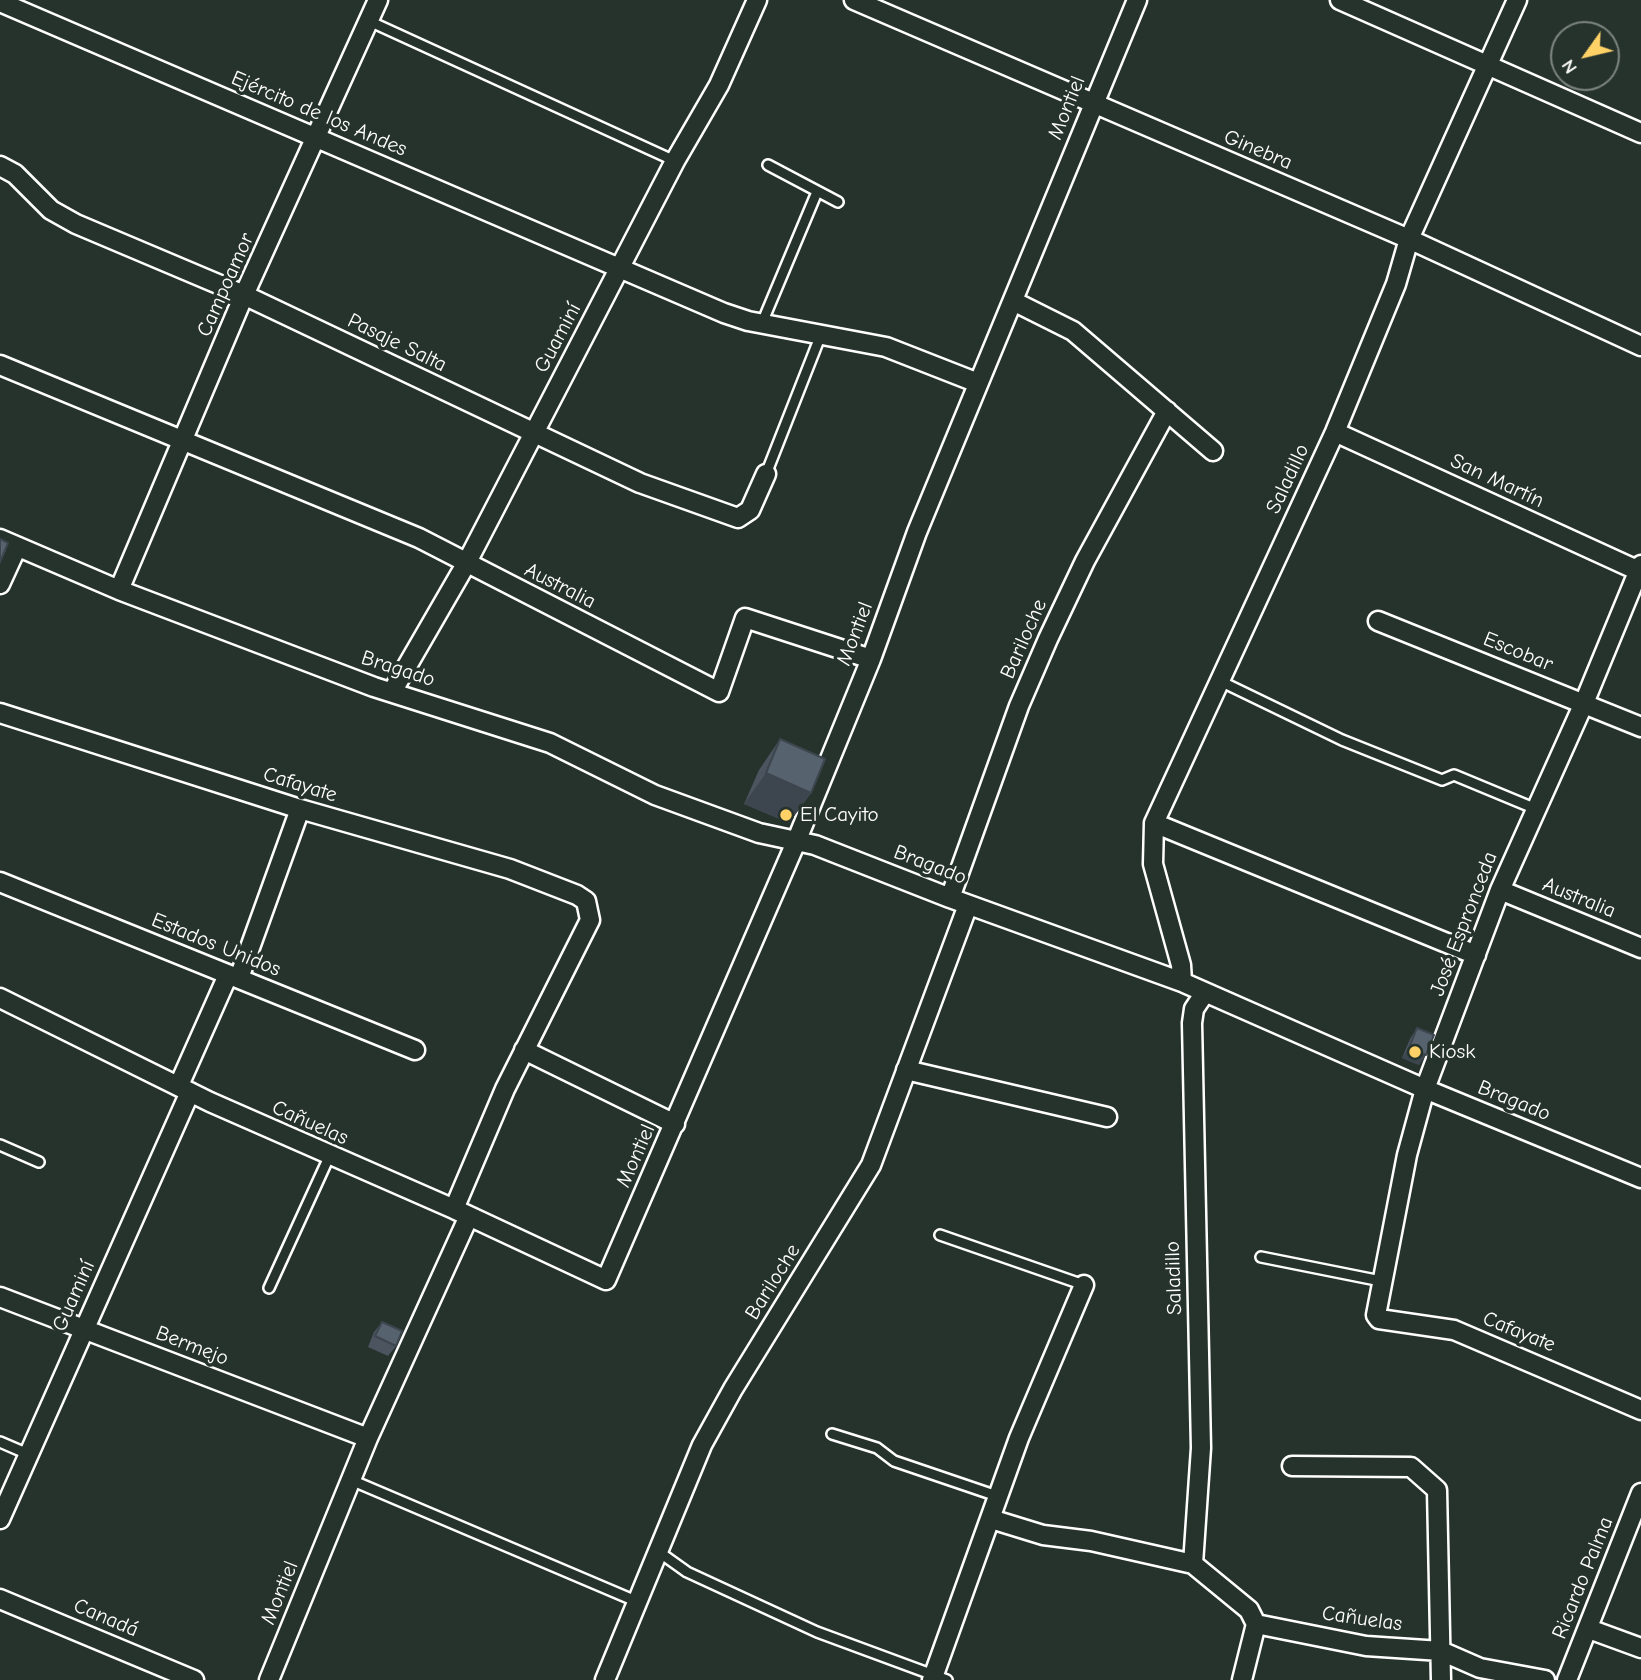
<!DOCTYPE html>
<html>
<head>
<meta charset="utf-8">
<style>
  body { margin:0 }
  #map { position:relative; width:1641px; height:1680px; overflow:hidden; background:#26332d; font-family:"Comic Neue",sans-serif }
  canvas { display:block }
  .north { position:absolute; left:1550px; top:21px; width:70px; height:70px; box-sizing:border-box; background:#26332d; border:2px solid #7d8581; border-radius:50%; rotate:236deg; font-size:19px; font-weight:700; line-height:28px; text-align:center; color:#fff }
  .north::after { content:''; display:block; margin:auto; width:24px; height:32px; background:#ffd166; clip-path:polygon(50% 0,100% 100%,50% 72%,0 100%) }
</style>
</head>
<body>
<div id="map">
<canvas width="1641" height="1680"></canvas>
<div class="north">N</div>
</div>
<script>
const ctx = document.querySelector('canvas').getContext('2d');
ctx.lineJoin = 'round';
const poly = rows => new Path2D(rows.map(r => 'M' + r).join(''));
function stroke(path, color, width, dash) { ctx.strokeStyle = color; ctx.lineWidth = width; ctx.lineCap = dash ? 'butt' : 'round'; ctx.setLineDash(dash || []); ctx.stroke(path); }
function paint(path, color) { ctx.fillStyle = color; ctx.fill(path, 'evenodd'); }
function label(font, color, halo, rows, align = 'center') {
  ctx.font = font + ' "Comic Neue",sans-serif'; ctx.lineWidth = 7; ctx.setLineDash([]); ctx.textBaseline = 'middle'; ctx.strokeStyle = halo; ctx.fillStyle = color; for (const [text, x, y, turn = 0] of rows) {
    ctx.save(); ctx.translate(x, y); ctx.rotate((+turn || 0) * Math.PI / 180); ctx.textAlign = isNaN(turn) ? turn : align; if (halo) ctx.strokeText(text, 0, 0); ctx.fillText(text, 0, 0); ctx.restore();
  }
}
const service = poly([
  [369,21,675,161],
  [768,165,838,202],
  [762,323,817,192],
  [766,474,820,337],
  [1220,681,1342,740,1442,780,1454,775,1536,809],
  [0,1145,39,1162],
  [940,1235,1084,1285],
  [1261,1257,1381,1281],
  [269,1288,329,1157],
  [832,1434,877,1448,894,1461,997,1496],
  [0,1442,28,1454],
  [351,1480,638,1602],
  [659,1552,687,1572,817,1632,947,1680]
]);
const minor = poly([
  [854,0,1409,239,1641,346],
  [1340,0,1641,133],
  [0,2,724,313,748,321,886,347,978,383],
  [0,166,15,174,51,210,76,224,244,295,640,483,738,518,750,510,766,474],
  [1015,302,1073,331,1213,451],
  [0,365,419,538,719,692,745,618,871,659],
  [1335,432,1641,572],
  [0,539,119,590,374,687,550,743,655,795,759,833,815,845,950,898,1182,982,1425,1089,1641,1178],
  [1641,565,1584,703,1500,890,1425,1089,1407,1155,1376,1315,1379,1319,1454,1330,1641,1410],
  [0,584,17,547],
  [119,590,244,295,378,0],
  [1378,621,1641,727],
  [392,692,466,564,675,161,719,85,757,0],
  [0,713,300,809,510,869,577,895,586,901,590,920,505,1089,454,1209],
  [1154,823,1476,955],
  [0,882,415,1050],
  [1500,890,1641,948],
  [950,898,1019,706,1048,639,1085,561,1167,411],
  [239,978,300,809],
  [1182,982,1181,965,1153,864,1154,823,1335,432,1396,284,1409,239,1517,0],
  [0,998,210,1102,454,1209,606,1280,796,842,871,659,917,532,1137,0],
  [524,1050,675,1124],
  [906,1070,1107,1117],
  [179,1085,228,975],
  [0,1297,368,1438],
  [1292,1466,1411,1467,1437,1490,1441,1680],
  [0,1519,190,1092],
  [991,1519,1043,1535,1091,1541,1193,1564,1249,1610,1256,1624],
  [1193,1564,1201,1448,1192,1023,1194,1009,1204,994],
  [0,1599,194,1680],
  [1256,1624,1366,1646,1441,1651,1480,1668,1545,1680],
  [1589,1629,1641,1648],
  [269,1680,368,1438,469,1216],
  [605,1680,702,1445,733,1389,871,1165,968,905],
  [932,1680,1019,1438,1084,1285],
  [1242,1680,1256,1624],
  [1567,1680,1641,1493]
]);
stroke(service, '#fff', 14);
stroke(minor, '#fff', 23);
stroke(service, '#26332d', 9);
stroke(minor, '#26332d', 18);
paint(poly([
  [780,739,811,793,789,823,744,804,759,770],
  [1417,1028,1419,1065,1402,1058,1410,1039],
  [382,1322,396,1346,388,1356,368,1347,374,1332]
]), '#4b545f');
paint(poly([
  [766,773,811,793,789,823,744,804],
  [1409,1048,1426,1055,1419,1065,1402,1058]
]), '#3d454e');
const building = poly([
  [0,539,8,543,0,562,0,539],
  [780,739,825,759,811,793,766,773,780,739],
  [1417,1028,1434,1035,1426,1055,1409,1048,1417,1028],
  [382,1322,402,1331,396,1346,375,1336,382,1322]
]);
paint(building, '#57626f');
stroke(building, '#3d454e', 2);
for (const [x, y, r, color] of [
  [786,815,7,"#ffd166"],
  [1415,1052,7,"#ffd166"]
]) { const dot = new Path2D(); dot.arc(x, y, r, 0, 2 * Math.PI); ctx.fillStyle = color; ctx.fill(dot); stroke(dot, '#26332d', 2.5); }
label('21px', '#fff', '#26332d', [
  ["Montiel",1067,108,-68],
  ["Ejército de los Andes",319,114,23],
  ["Ginebra",1258,150,23],
  ["Campoamor",226,285,-66],
  ["Guaminí",558,338,-62],
  ["Pasaje Salta",397,343,26],
  ["Saladillo",1288,479,-65],
  ["San Martín",1497,481,25],
  ["Australia",560,586,27],
  ["Montiel",855,634,-69],
  ["Bariloche",1024,639,-66],
  ["Escobar",1518,652,22],
  ["Bragado",398,669,18],
  ["Cafayate",300,785,17],
  ["Bragado",930,865,21],
  ["Australia",1579,898,22],
  ["José Espronceda",1464,924,-69],
  ["Estados Unidos",216,945,22],
  ["Bragado",1514,1101,22],
  ["Cañuelas",310,1123,24],
  ["Montiel",636,1156,-66],
  ["Saladillo",1174,1278,-92],
  ["Bariloche",773,1282,-58],
  ["Guaminí",74,1296,-66],
  ["Cafayate",1519,1332,22],
  ["Bermejo",192,1346,21],
  ["Ricardo Palma",1583,1578,-68],
  ["Montiel",280,1593,-68],
  ["Canadá",106,1618,23],
  ["Cañuelas",1362,1619,8]
]);
label('21px', '#fff', '#26332d', [
  ["El Cayito",800,815],
  ["Kiosk",1429,1052]
], 'left');
</script>
</body>
</html>
